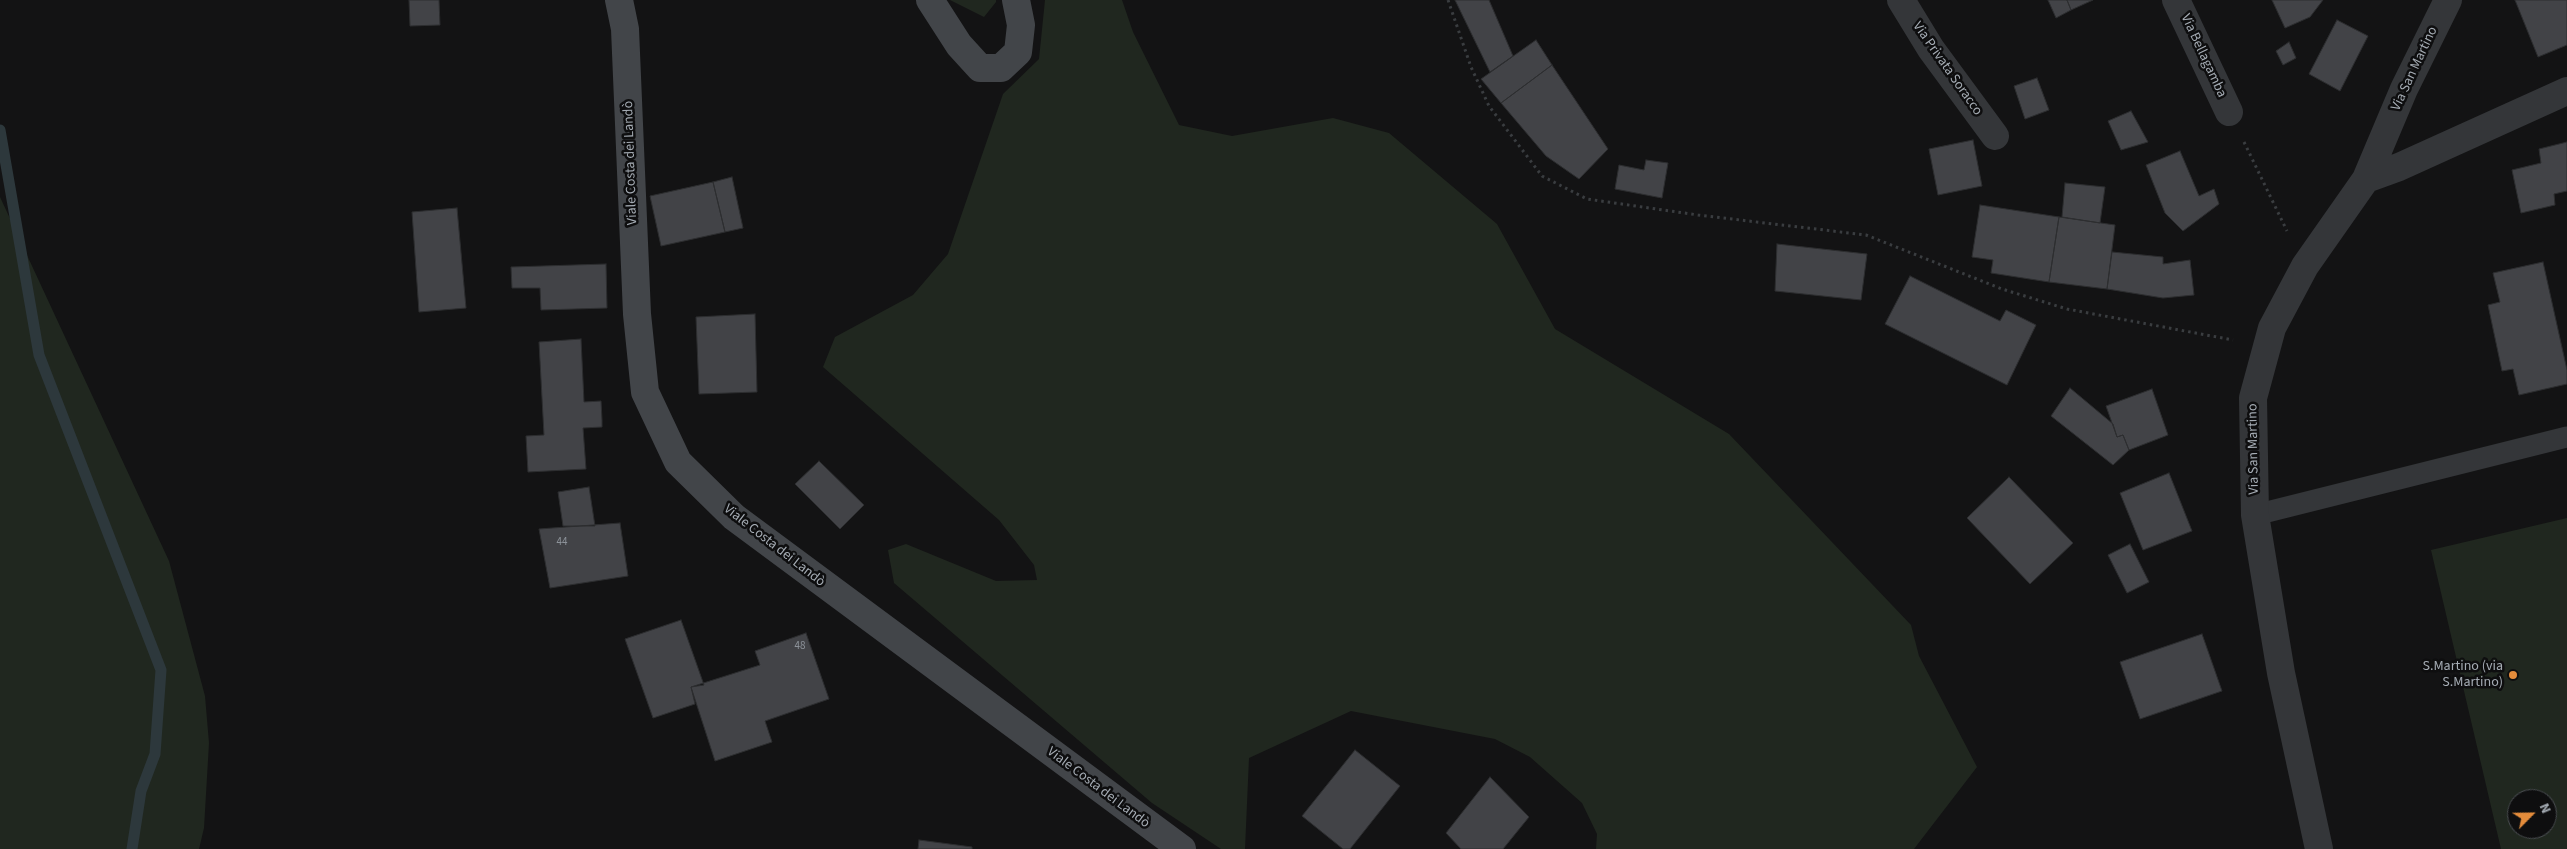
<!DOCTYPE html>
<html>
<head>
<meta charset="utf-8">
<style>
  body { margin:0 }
  #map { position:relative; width:2567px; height:849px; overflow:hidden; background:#131314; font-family:"Source Sans 3",sans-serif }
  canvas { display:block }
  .north { position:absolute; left:2507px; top:789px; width:50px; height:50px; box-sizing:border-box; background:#0e0e0f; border:1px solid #4a4d51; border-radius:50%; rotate:67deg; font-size:14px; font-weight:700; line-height:20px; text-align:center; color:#a5acb4 }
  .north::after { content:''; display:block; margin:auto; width:18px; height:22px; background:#e48c3b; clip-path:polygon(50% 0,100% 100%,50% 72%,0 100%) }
</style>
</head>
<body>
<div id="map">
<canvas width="2567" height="849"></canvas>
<div class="north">N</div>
</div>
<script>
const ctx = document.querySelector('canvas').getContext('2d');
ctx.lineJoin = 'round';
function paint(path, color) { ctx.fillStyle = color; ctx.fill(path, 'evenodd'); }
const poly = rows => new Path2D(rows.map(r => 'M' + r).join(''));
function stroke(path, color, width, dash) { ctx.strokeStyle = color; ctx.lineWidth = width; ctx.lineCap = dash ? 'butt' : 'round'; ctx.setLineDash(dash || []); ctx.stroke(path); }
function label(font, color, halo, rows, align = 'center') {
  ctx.font = font + ' "Source Sans 3",sans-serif'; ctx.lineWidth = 5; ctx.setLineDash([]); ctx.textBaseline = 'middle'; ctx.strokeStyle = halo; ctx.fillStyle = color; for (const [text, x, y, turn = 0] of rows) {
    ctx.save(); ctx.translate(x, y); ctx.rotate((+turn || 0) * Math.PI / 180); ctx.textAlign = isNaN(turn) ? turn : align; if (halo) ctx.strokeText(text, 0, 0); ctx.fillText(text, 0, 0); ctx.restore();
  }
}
paint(poly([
  [950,0,996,0,996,2,984,17],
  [1045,0,1122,0,1133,32,1179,125,1232,136,1333,118,1389,133,1497,224,1555,329,1729,434,1911,625,1919,656,1977,767,1914,849,1596,849,1597,834,1582,803,1530,757,1495,739,1351,711,1249,758,1245,849,1221,849,1152,803,894,583,888,550,906,544,996,581,1037,580,1034,565,999,520,823,367,835,337,913,295,948,254,1003,94,1039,59],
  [0,197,169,561,205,696,209,743,204,828,199,849,0,849],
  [2567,518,2567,849,2501,849,2431,550],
  [2517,799,2547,799,2547,829,2517,829]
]), '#20271f');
stroke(poly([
  [0,130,39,355,161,670,155,754,141,791,132,849]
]), '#2d383c', 11);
const building = poly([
  [409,0,439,0,440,25,410,26,409,0],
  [1455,0,1489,0,1513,56,1490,72,1455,0],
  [2048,0,2067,0,2071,10,2056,18,2048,0],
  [2067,0,2093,0,2071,10,2067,0],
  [2272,0,2323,0,2310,17,2285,28,2272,0],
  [2515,0,2567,0,2567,45,2538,57,2515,0],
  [2337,20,2368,36,2340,91,2309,74,2337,20],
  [1536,40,1552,65,1501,103,1481,79,1536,40],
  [2289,42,2296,58,2283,65,2276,51,2289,42],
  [1552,65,1608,149,1579,179,1546,156,1501,103,1552,65],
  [2037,78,2049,110,2025,119,2014,86,2037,78],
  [2131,111,2148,142,2121,150,2108,121,2131,111],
  [1973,140,1982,186,1938,195,1929,149,1973,140],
  [2567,142,2567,191,2554,194,2555,205,2521,213,2512,170,2541,163,2539,149,2567,142],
  [2180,151,2199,196,2214,189,2219,204,2183,231,2165,213,2146,165,2180,151],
  [1646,160,1668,163,1662,198,1615,189,1619,165,1644,170,1646,160],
  [732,177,743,228,725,232,713,182,732,177],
  [713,182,725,232,661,246,650,196,713,182],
  [2065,183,2105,187,2100,223,2062,217,2065,183],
  [1980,205,2059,217,2049,282,1991,273,1993,260,1972,257,1980,205],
  [457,208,466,308,419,312,412,212,457,208],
  [2059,217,2115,225,2107,289,2049,282,2059,217],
  [1777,244,1867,254,1861,300,1775,291,1777,244],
  [2112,252,2163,257,2163,264,2190,260,2194,295,2163,298,2107,289,2112,252],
  [2543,262,2567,370,2567,384,2519,395,2513,369,2502,371,2488,305,2500,302,2493,273,2543,262],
  [606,264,607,308,541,310,540,288,512,288,511,267,606,264],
  [1910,276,2000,321,2006,310,2036,325,2007,385,1885,324,1910,276],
  [755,314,757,392,699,394,696,317,755,314],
  [581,339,584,402,601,401,602,420,602,427,583,428,586,469,528,472,526,436,544,435,539,342,581,339],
  [2070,388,2113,424,2117,437,2123,435,2129,450,2113,465,2051,416,2070,388],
  [2152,389,2168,435,2129,450,2123,435,2117,437,2106,406,2152,389],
  [819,461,864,505,840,529,795,484,819,461],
  [2169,473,2192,531,2143,550,2120,493,2169,473],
  [2009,477,2073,543,2030,584,1967,518,2009,477],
  [589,487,595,526,563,526,558,492,589,487],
  [620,523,628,576,550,588,539,529,620,523],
  [2130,544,2149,582,2127,593,2108,555,2130,544],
  [681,620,704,685,691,687,695,704,653,718,625,639,681,620],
  [806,633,829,699,765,721,772,742,715,761,691,687,760,665,755,651,806,633],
  [2202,634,2222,691,2140,719,2120,662,2202,634],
  [1355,750,1400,786,1350,849,1343,849,1302,816,1355,750],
  [1490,777,1529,817,1503,849,1461,849,1446,833,1490,777],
  [919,840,972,847,972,849,918,849,919,840]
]);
paint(building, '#424347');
stroke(building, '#2d2e30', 1);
stroke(poly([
  [1448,0,1471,67,1489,106,1542,176,1587,199,1698,215,1866,235,2002,289,2067,309,2233,340],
  [2244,142,2287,231]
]), '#3a3d40', 3, [2.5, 4]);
stroke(poly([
  [2255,515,2567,437]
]), '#343639', 21);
stroke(poly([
  [1901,0,1931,49,1995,136],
  [2176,0,2229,112],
  [2366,179,2399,167,2567,91],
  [2319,849,2281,673,2255,515,2253,398,2272,328,2305,266,2366,179,2404,89,2448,0]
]), '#343639', 28);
stroke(poly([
  [619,0,625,29,637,314,645,392,678,462,734,517,1182,849],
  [930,0,959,45,980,68,1001,68,1018,52,1021,25,1016,0]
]), '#424549', 28);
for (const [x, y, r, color] of [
  [2513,675,5,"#e48c3b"]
]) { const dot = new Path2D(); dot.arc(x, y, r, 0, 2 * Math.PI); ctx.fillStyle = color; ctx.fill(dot); stroke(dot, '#0e0e0f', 2); }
label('11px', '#8c9299', null, [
  ["44",562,543],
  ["48",800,647]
]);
label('14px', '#a5acb4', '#0e0e0f', [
  ["Via Bellagamba",2203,56,65],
  ["Via Privata Soracco",1947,69,55],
  ["Via San Martino",2415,69,-65],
  ["Viale Costa dei Landò",631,163,-92],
  ["Via San Martino",2254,449,-91],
  ["Viale Costa dei Landò",774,546,38],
  ["Viale Costa dei Landò",1098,788,37]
]);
label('14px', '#a5acb4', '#0e0e0f', [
  ["S.Martino (via",2503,667],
  ["S.Martino)",2503,683]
], 'right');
</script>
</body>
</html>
